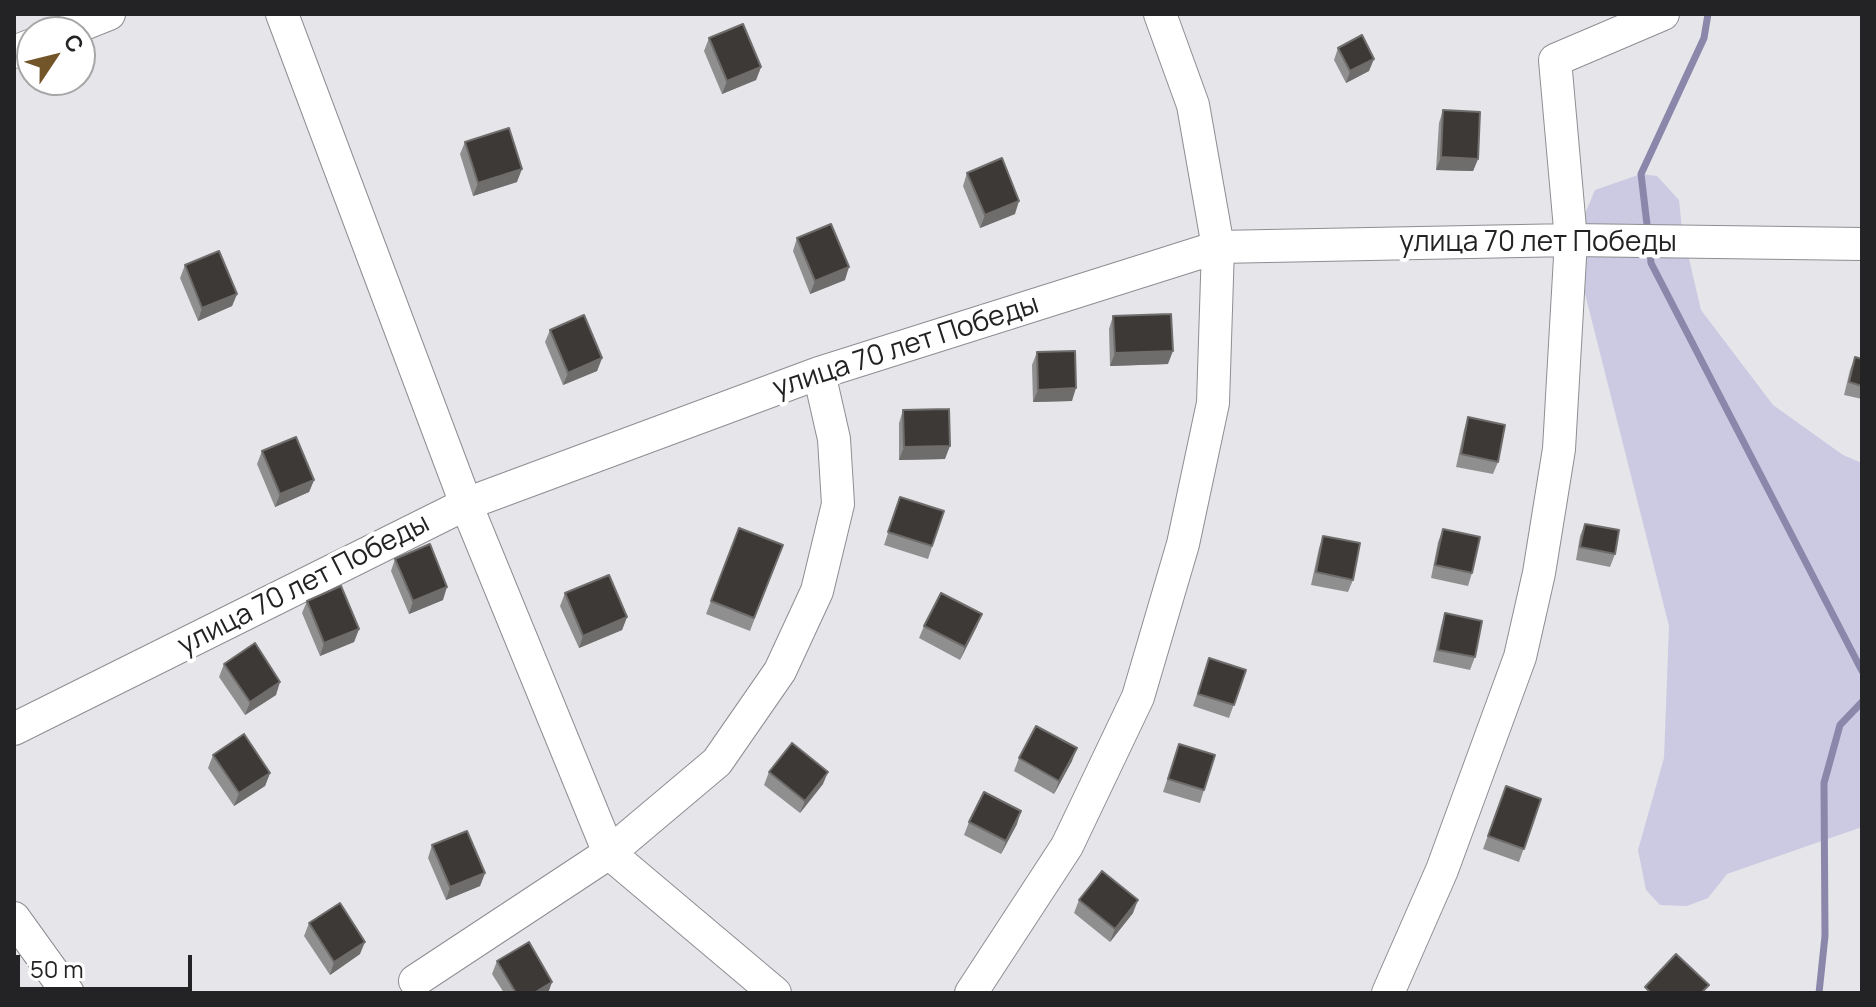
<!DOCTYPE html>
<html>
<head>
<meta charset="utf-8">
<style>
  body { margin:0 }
  #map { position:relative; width:1876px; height:1007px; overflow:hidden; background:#e5e5ea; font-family:Manrope,sans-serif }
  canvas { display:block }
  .frame { position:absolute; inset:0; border:16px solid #232325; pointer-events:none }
  .north { position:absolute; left:16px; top:16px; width:80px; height:80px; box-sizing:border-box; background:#fff; border:2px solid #a7a7a8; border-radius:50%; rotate:55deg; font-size:22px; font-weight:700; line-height:32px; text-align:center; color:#232325 }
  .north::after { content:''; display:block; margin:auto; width:28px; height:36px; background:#725529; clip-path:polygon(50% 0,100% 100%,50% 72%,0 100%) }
  .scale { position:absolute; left:16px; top:955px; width:176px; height:36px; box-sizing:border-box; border:4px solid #232325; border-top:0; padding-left:10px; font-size:24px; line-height:28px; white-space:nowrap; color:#232325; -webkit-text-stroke:6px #fff; paint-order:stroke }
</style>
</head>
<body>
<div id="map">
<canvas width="1876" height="1007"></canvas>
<div class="frame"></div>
<div class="north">С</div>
<div class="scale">50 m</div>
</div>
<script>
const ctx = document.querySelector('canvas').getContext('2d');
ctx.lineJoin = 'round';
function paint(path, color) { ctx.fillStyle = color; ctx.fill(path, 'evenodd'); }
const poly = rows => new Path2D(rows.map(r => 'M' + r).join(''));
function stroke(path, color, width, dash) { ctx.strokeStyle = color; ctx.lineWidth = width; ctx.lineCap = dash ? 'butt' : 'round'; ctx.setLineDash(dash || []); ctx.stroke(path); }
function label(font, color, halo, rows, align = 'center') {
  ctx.font = font + ' Manrope,sans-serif'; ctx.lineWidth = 8; ctx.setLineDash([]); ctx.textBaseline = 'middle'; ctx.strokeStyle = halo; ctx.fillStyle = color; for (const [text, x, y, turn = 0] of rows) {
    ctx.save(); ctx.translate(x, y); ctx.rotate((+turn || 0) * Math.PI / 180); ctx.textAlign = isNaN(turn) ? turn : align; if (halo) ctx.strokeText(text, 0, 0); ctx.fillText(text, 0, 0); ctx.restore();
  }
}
paint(poly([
  [1641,174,1657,176,1679,200,1682,229,1701,310,1773,405,1843,455,1862,463,1862,827,1727,874,1708,898,1687,906,1660,905,1646,890,1638,850,1664,758,1669,626,1576,258,1584,216,1595,190]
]), '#cbcae2');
stroke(poly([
  [1648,233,1641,174,1704,38,1708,14],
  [1650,249,1651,263,1862,671],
  [1819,993,1825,936,1824,783,1840,725,1862,702]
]), '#8a87ab', 7);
const minor = poly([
  [282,14,466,504,609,853,775,993],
  [64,32,109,14],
  [14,52,32,45],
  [14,729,466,504,819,373,1218,247,1571,240,1862,244],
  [14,918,68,993],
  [415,981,609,853,717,762,780,671,817,591,838,504,834,439,819,373],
  [971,993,1067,846,1138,697,1183,544,1213,403,1218,247,1193,105,1160,14],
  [1388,993,1442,870,1520,657,1539,573,1559,449,1571,240,1555,60,1663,14]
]);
stroke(minor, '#8e8d92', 34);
stroke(minor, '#fff', 32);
paint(poly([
  [709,38,761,67,756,80,722,94,704,51],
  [1338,48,1369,71,1346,83,1334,60],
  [1443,110,1478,159,1473,171,1436,170,1439,123],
  [465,142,517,182,473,196,460,154],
  [967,173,1015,214,980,228,963,186],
  [797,238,845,280,810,294,793,251],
  [185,265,237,294,232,306,198,321,180,278],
  [1113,316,1168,364,1110,366,1109,329],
  [550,330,602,358,597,371,563,385,545,342],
  [1037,352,1072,401,1033,402,1032,365],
  [1855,357,1862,359,1862,399,1844,395,1850,370],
  [903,410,945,459,899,460,899,423],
  [1468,417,1498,462,1493,474,1456,467,1464,430],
  [262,451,314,480,309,492,275,507,257,464],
  [900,497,944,511,928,559,884,545],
  [1585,524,1615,554,1610,567,1576,560,1580,536],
  [739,528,783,545,750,631,706,614],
  [1443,529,1472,573,1468,586,1431,578,1438,542],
  [1323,536,1353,580,1348,592,1311,585,1319,548],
  [395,559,443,600,409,614,391,571],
  [565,593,627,617,622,630,579,648,560,606],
  [307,601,359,629,354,642,320,656,302,613],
  [1445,613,1475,657,1470,670,1433,662,1441,626],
  [924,626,977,626,960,660,919,638],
  [1209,658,1246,670,1229,718,1193,706],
  [224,664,276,695,245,715,219,677],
  [1179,744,1204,790,1200,803,1163,792],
  [213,755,270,773,265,786,234,806,208,768],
  [1019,758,1072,761,1054,794,1014,771],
  [769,772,823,784,800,813,764,785],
  [1506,786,1541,799,1519,862,1483,849],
  [969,822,1017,824,1001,854,964,835],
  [432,845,485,873,480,886,446,900,428,858],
  [1079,900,1133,913,1110,942,1074,913],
  [309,923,360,954,330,975,304,936],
  [497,961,552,982,548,993,504,993,492,974]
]), '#908f90');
paint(poly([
  [1374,59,1369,71,1346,83,1350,71],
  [761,67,756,80,722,94,727,81],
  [1441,157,1478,159,1473,171,1436,170],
  [522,169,517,182,473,196,478,183],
  [1019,201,1015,214,980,228,985,215],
  [849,267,845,280,810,294,815,281],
  [237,294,232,306,198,321,202,308],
  [1173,351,1168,364,1110,366,1115,353],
  [602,358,597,371,563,385,568,373],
  [1076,388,1072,401,1033,402,1038,390],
  [950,446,945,459,899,460,904,447],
  [314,480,309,492,275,507,280,494],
  [447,587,443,600,409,614,413,601],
  [982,614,977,626,960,660,965,647],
  [627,617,622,630,579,648,583,636],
  [359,629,354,642,320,656,324,643],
  [280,682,276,695,245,715,250,702],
  [1077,748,1072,761,1054,794,1059,781],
  [828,772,823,784,800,813,805,801],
  [270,773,265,786,234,806,239,793],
  [1021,811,1017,824,1001,854,1006,841],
  [485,873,480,886,446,900,450,887],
  [1138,900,1133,913,1110,942,1115,929],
  [365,942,360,954,330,975,334,962],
  [552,982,548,993,534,993]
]), '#6f6d6c');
const building = poly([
  [743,24,761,67,727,81,709,38,743,24],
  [1362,35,1374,59,1350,71,1338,48,1362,35],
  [1443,110,1480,112,1478,159,1441,157,1443,110],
  [509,128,522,169,478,183,465,142,509,128],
  [1002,158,1019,201,985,215,967,173,1002,158],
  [831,224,849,267,815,281,797,238,831,224],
  [219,251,237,294,202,308,185,265,219,251],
  [1171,314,1173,351,1115,353,1113,316,1171,314],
  [584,315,602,358,568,373,550,330,584,315],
  [1075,351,1076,388,1038,390,1037,352,1075,351],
  [1855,357,1862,359,1862,386,1849,382,1855,357],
  [949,409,950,446,904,447,903,410,949,409],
  [1468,417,1505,425,1498,462,1461,454,1468,417],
  [296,437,314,480,280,494,262,451,296,437],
  [900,497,944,511,932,546,888,532,900,497],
  [1585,524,1619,530,1615,554,1580,547,1585,524],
  [739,528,783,545,754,618,711,601,739,528],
  [1443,529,1480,537,1472,573,1435,565,1443,529],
  [1323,536,1360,543,1353,580,1316,572,1323,536],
  [430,544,447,587,413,601,395,559,430,544],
  [609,575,627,617,583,636,565,593,609,575],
  [341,586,359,629,324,643,307,601,341,586],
  [941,593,982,614,965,647,924,626,941,593],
  [1445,613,1482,621,1475,657,1438,650,1445,613],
  [255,643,280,682,250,702,224,664,255,643],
  [1209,658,1246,670,1234,705,1198,694,1209,658],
  [1036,726,1077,748,1059,781,1019,758,1036,726],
  [244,734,270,773,239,793,213,755,244,734],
  [792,743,828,772,805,801,769,772,792,743],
  [1179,744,1215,755,1204,790,1168,779,1179,744],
  [1506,786,1541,799,1524,849,1488,836,1506,786],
  [984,792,1021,811,1006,841,969,822,984,792],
  [467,831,485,873,450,887,432,845,467,831],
  [1102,871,1138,900,1115,929,1079,900,1102,871],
  [340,903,365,942,334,962,309,923,340,903],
  [529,942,552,982,534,993,516,993,497,961,529,942],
  [1676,954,1709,985,1701,993,1651,993,1645,987,1676,954]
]);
paint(building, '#3c3936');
stroke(building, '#6f6d6c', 2);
label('28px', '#232325', '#fff', [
  ["улица 70 лет Победы",1538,243],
  ["улица 70 лет Победы",906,347,-18],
  ["улица 70 лет Победы",304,585,-27]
]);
</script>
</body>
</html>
